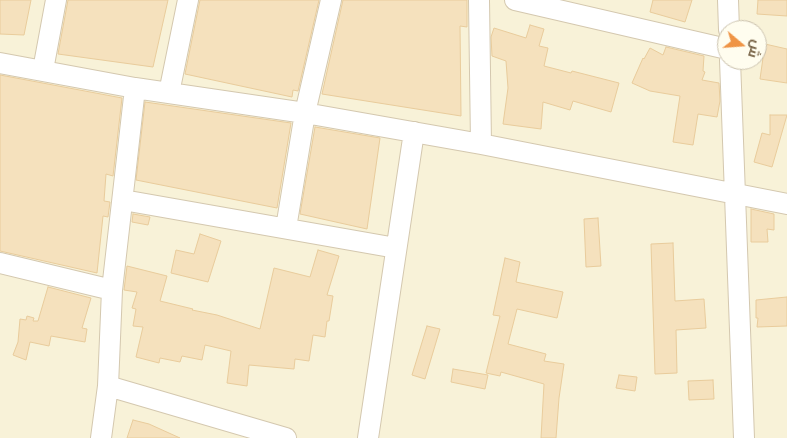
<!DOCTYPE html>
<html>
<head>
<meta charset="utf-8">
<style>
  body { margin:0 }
  #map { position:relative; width:787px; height:438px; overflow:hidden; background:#fefae8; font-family:"Noto Sans",Cairo,sans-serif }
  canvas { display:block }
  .north { position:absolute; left:717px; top:20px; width:50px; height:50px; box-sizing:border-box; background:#fffdef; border:1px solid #cac1ad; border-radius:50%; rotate:108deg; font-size:14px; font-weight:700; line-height:20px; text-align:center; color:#7a6649 }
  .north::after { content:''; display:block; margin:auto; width:18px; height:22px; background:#ef9445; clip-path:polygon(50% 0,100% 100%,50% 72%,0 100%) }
</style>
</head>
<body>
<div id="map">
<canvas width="787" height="438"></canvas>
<div class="north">ش</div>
</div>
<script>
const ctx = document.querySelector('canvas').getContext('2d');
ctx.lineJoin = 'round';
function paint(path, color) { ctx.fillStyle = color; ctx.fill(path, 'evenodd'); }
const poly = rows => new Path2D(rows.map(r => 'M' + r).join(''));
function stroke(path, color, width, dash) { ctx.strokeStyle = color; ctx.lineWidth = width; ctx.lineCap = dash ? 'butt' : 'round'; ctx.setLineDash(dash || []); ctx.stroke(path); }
paint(poly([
  [0,0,787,0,787,438,0,438],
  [727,30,757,30,757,60,727,60]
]), '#f8f2d8');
const building = poly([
  [0,0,31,0,24,35,0,34,0,0],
  [68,0,168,0,153,67,58,54,68,0],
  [200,0,319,0,298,91,293,90,292,97,185,74,200,0],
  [343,0,467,0,467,27,460,26,461,116,322,94,343,0],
  [653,0,692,0,685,22,650,12,653,0],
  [758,0,787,0,787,16,757,14,758,0],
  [530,25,544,29,539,46,548,48,544,66,571,73,572,71,619,83,611,112,573,101,570,110,543,102,541,129,503,124,508,88,506,61,492,56,491,37,494,28,526,38,530,25],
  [765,44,787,49,787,83,760,79,765,44],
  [666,47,704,56,703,71,705,72,702,80,719,83,720,101,717,117,698,114,693,145,673,142,680,96,650,91,632,83,643,58,644,59,650,48,663,55,666,47],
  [0,75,122,98,113,176,106,174,104,201,110,202,108,217,103,216,97,273,0,251,0,75],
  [145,102,291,123,277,208,136,180,145,102],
  [770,115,787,115,772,167,754,162,762,133,770,135,770,115],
  [315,127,380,138,367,229,300,214,315,127],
  [751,209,774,214,774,230,767,229,768,242,751,242,751,209],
  [133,214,150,217,148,225,132,222,133,214],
  [598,218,601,266,586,267,584,219,598,218],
  [200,234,221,241,208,282,171,273,176,250,194,254,200,234],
  [673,243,675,301,704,299,706,328,676,330,677,373,655,374,651,244,673,243],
  [318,250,339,256,327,295,333,296,329,321,327,321,325,337,313,335,309,361,295,359,294,369,249,365,247,386,227,383,231,351,205,345,202,360,182,356,180,362,160,358,159,363,136,357,143,327,133,326,136,309,132,308,137,292,124,290,127,266,167,276,160,301,193,309,192,310,217,315,260,329,274,268,310,277,318,250],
  [505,258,520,262,516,282,563,292,557,318,517,309,508,344,546,354,544,361,564,364,559,398,556,438,541,438,544,384,501,372,500,376,486,373,500,316,493,315,505,258],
  [48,287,91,298,82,328,87,329,85,342,51,336,49,346,30,342,26,360,13,355,18,342,20,319,26,320,27,316,34,318,33,321,38,321,48,287],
  [787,297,787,326,757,327,758,318,756,318,756,300,787,297],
  [427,326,440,329,425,379,412,375,427,326],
  [453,369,488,375,485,389,451,382,453,369],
  [619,375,637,377,635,391,616,388,619,375],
  [713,380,714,399,689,400,688,381,713,380],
  [133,420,149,424,180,438,127,438,133,420]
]);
paint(building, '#f5e1bd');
stroke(building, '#e9cc9c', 1);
const minor = poly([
  [479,0,481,144],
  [515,0,727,49],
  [728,0,729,30],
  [730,60,744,438],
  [0,63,135,88,305,113,481,144,787,204],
  [43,70,56,0],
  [169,93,188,0],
  [123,200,396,248],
  [286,228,305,113,331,0],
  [0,263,112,290],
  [108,386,286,438],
  [101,438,108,386,112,290,135,88],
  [368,438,414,132]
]);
stroke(minor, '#d4c8af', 22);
stroke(minor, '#fff', 20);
</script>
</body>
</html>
